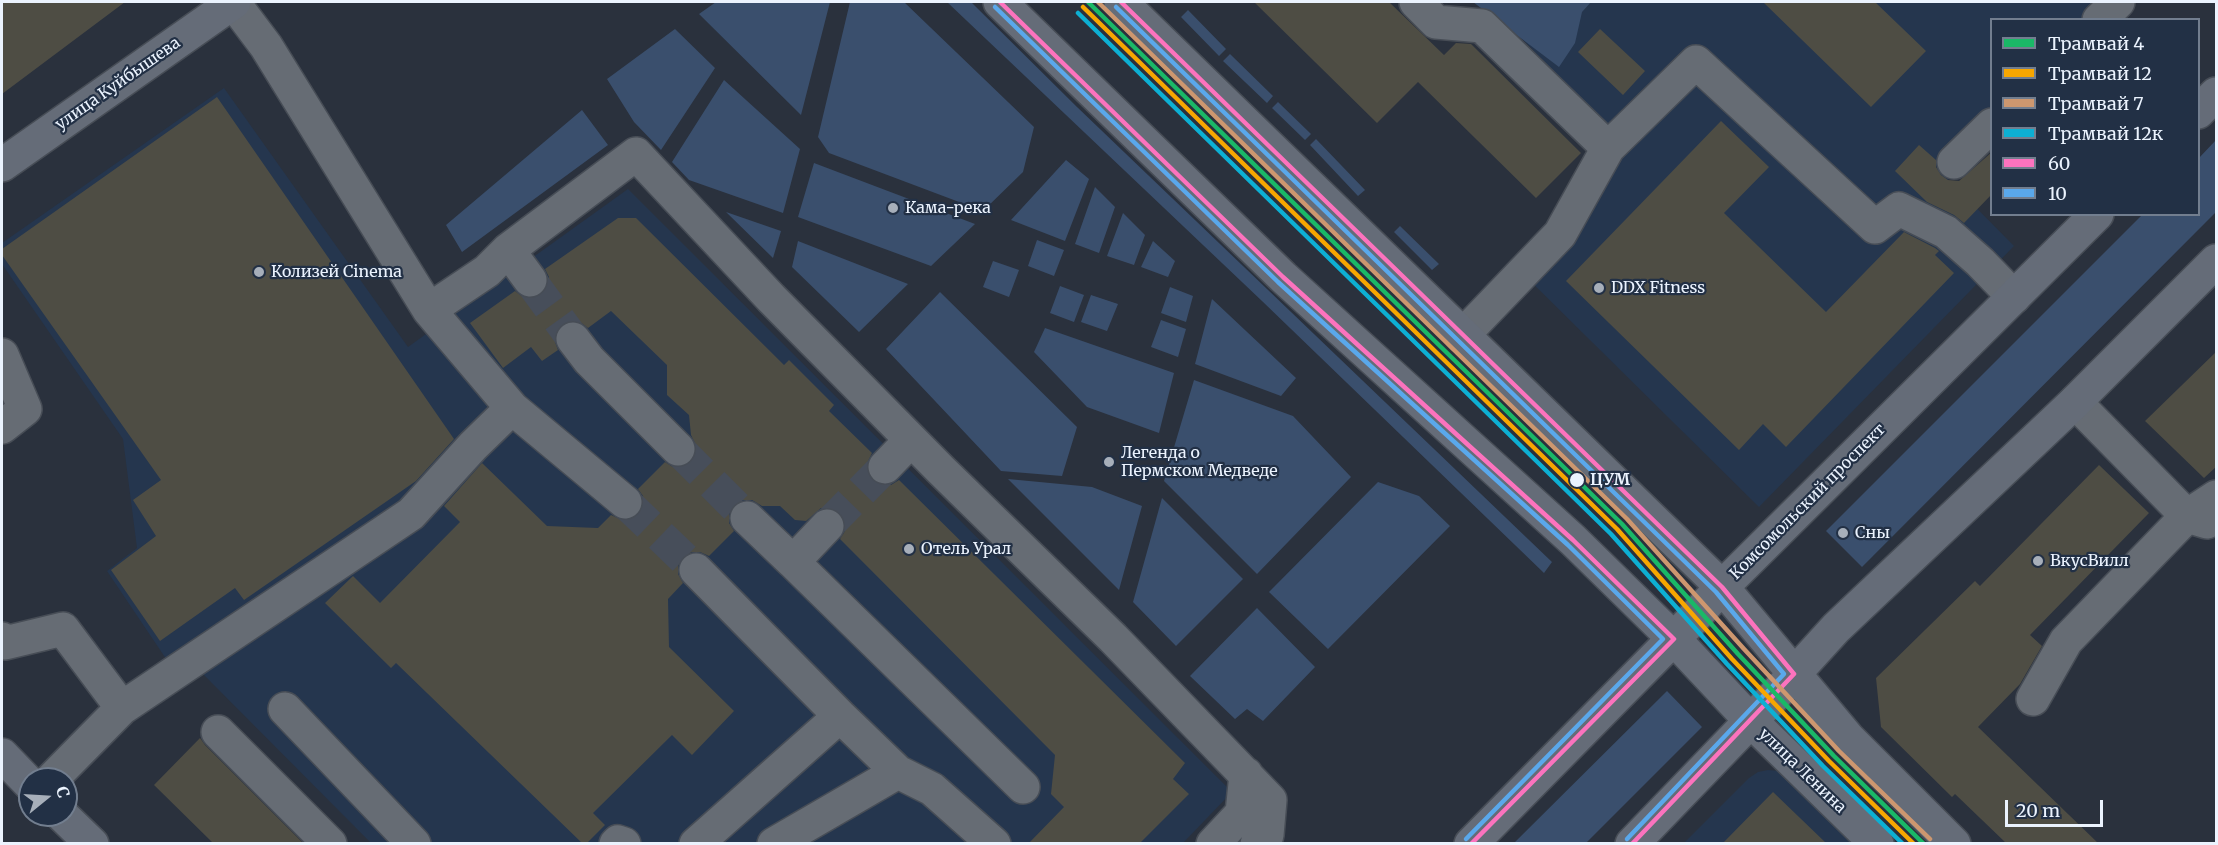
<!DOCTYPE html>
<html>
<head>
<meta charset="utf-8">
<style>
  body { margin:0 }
  #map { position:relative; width:2218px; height:845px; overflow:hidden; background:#2a313d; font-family:Merriweather,serif }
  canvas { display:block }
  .frame { position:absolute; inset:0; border:3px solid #ebf3fe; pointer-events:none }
  .legend { position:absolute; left:1990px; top:18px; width:210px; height:198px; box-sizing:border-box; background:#223045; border:2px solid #727e8f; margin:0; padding:8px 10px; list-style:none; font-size:18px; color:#ebf3fe }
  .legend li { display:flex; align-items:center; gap:12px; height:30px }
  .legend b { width:30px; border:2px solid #727e8f }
  .north { position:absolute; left:18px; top:767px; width:60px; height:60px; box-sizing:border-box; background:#223045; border:2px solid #727e8f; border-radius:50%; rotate:72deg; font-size:16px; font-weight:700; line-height:24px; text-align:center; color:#ebf3fe }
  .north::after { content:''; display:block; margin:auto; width:21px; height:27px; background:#a7afba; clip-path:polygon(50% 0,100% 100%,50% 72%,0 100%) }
  .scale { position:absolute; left:2005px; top:800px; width:98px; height:27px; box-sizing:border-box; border:3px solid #ebf3fe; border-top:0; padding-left:8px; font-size:18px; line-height:21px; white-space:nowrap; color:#ebf3fe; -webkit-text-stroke:4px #223045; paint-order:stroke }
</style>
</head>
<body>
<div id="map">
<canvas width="2218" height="845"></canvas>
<div class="frame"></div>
<ul class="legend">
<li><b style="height:8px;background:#1ab867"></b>Трамвай 4</li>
<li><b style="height:8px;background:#f7a600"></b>Трамвай 12</li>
<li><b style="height:8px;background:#cd976f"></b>Трамвай 7</li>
<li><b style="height:8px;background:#0dafd3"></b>Трамвай 12к</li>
<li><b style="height:8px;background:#fc73be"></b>60</li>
<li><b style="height:8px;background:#5aa8eb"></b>10</li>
</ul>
<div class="north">С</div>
<div class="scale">20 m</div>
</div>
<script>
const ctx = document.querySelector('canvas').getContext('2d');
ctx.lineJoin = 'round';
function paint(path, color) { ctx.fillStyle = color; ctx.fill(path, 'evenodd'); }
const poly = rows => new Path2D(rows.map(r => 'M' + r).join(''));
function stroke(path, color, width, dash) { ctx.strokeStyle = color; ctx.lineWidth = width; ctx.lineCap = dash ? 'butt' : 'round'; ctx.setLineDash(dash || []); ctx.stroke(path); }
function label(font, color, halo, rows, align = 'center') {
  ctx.font = font + ' Merriweather,serif'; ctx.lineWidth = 4.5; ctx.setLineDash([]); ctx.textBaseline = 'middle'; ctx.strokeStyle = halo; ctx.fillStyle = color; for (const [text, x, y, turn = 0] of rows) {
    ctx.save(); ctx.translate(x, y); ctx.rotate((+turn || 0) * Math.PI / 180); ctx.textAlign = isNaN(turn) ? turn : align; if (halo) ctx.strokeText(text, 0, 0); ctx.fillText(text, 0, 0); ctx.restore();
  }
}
paint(poly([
  [1486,2,2106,2,2088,19,1992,20,1991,113,1936,167,2014,246,1759,507,1510,261,1624,143],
  [224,88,408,347,628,189,1232,792,1183,843,371,843,201,672,183,684,107,571,137,548,123,439,2,264,2,243],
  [1768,770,1779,771,1857,844,1683,844,1749,778,1758,772]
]), '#25364e');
paint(poly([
  [716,2,830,2,801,115,699,14],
  [850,2,904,2,1034,127,1023,172,983,211,829,153,818,137],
  [947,2,971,2,1077,107,1552,562,1544,573,1262,301],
  [1473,2,1591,2,1582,12,1575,43,1559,67],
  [1188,10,1226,49,1219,56,1181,17],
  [675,29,715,68,661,150,634,122,607,79],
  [1230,54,1273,96,1267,103,1223,61],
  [724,80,800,149,783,213,689,180,672,162],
  [1278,102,1311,134,1305,140,1272,108],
  [582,110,608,145,462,252,446,225],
  [1316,139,1365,190,1358,196,1310,145],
  [2216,140,2216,212,1862,567,1826,531,2142,215,2198,214,2199,158],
  [1066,160,1089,179,1065,241,1011,220],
  [814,163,975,224,931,266,798,217],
  [1095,187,1115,207,1099,253,1075,244],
  [726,212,781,231,773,258],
  [1123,213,1145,235,1134,265,1107,256],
  [1400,226,1439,264,1432,270,1394,232],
  [1037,240,1064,250,1054,276,1028,266],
  [798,241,908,284,859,332,792,267],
  [1153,241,1175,261,1168,277,1141,267],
  [993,261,1019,270,1009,297,983,287],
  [1060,286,1084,295,1074,322,1050,313],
  [1170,287,1193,296,1186,322,1161,313],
  [940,292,1077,427,1062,476,1001,471,886,349],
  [1091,295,1118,304,1107,331,1081,322],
  [1212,299,1296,378,1281,396,1195,364],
  [1161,320,1186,329,1178,357,1151,347],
  [1045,328,1174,373,1159,433,1087,407,1034,352],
  [1194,380,1293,416,1351,477,1257,574,1164,481],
  [1008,479,1092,487,1142,506,1119,590],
  [1378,482,1419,496,1450,526,1328,649,1269,592],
  [1162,498,1243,579,1176,646,1133,602],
  [1257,608,1315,667,1263,721,1247,709,1235,719,1190,676],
  [1667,691,1702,727,1586,843,1514,843]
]), '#3a4f6d');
paint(poly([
  [2,2,125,2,2,94],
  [1254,2,1389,2,1444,55,1456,43,1471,44,1581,153,1536,198,1418,82,1377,123],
  [1763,2,1875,2,1926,51,1871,107],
  [1600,29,1645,71,1623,95,1578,52],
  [217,97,454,439,416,481,244,600,235,588,160,641,111,570,156,536,133,500,161,480,2,255,2,249],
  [1721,121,1769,167,1724,213,1826,312,1904,232,1935,248,1939,251,1935,255,1954,273,1786,447,1763,424,1739,450,1566,281],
  [1919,145,1936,160,1936,167,1941,175,1948,180,1959,181,1992,152,1992,194,1964,223,1954,215,1927,202,1895,171],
  [618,218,636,218,784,365,789,360,834,405,829,411,872,453,867,463,867,472,872,480,881,485,891,485,899,480,1185,763,1173,779,1189,794,1140,843,1029,843,1064,807,1051,794,1055,755,840,539,845,531,845,521,840,513,832,508,821,508,806,521,795,520,780,506,762,506,752,500,741,500,733,506,729,514,729,523,734,531,709,556,700,552,692,552,682,557,678,566,678,574,683,583,668,599,669,647,734,711,692,755,672,735,593,813,605,825,587,843,582,843,396,663,391,668,325,603,353,576,380,603,460,522,444,506,482,463,547,526,598,528,611,515,622,520,631,520,639,514,644,505,643,496,638,489,665,462,673,467,682,467,692,462,696,453,696,445,691,435,689,415,667,395,667,365,611,311,588,328,580,322,571,320,562,324,556,332,555,342,558,350,542,361,531,347,503,368,470,323,515,291,523,297,533,298,541,295,547,287,549,277,545,269],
  [2217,351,2217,466,2204,478,2145,421],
  [2099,465,2149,513,2030,635,2042,646,2020,684,1978,727,2098,843,2006,843,1955,794,1952,797,1881,727,1876,678,1975,581,1980,586],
  [200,738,205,745,303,843,213,843,154,785],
  [1773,792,1826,843,1723,843]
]), '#4e4d44');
stroke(poly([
  [530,280,573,339],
  [678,449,747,518],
  [625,502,696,570],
  [827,526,885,467]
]), '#474e5a', 33, [33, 16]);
const minor = poly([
  [233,2,266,46,429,310,512,408,625,502],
  [1416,2,1436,22,1482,26,1608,148],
  [2099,20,2118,2],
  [1954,162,1992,125],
  [508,250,530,280],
  [429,310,487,271,508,250,636,154,771,298,941,470,1113,638,1270,800,1267,835,1257,844],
  [1462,336,1560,234,1608,148,1696,62,1875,227,1899,209,1946,232,1980,262,2014,297],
  [573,339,589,360,678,449],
  [2,355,25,409,2,427],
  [2075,402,2187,516,2207,522],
  [885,467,911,440],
  [747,518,793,562],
  [827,526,793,562,1023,787],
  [696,570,840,716,898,772,932,789,994,844],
  [2,639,5,643,63,629,122,708],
  [2033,699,2066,641,2187,516,2216,497],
  [285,709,414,844],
  [218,732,330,844],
  [52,779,122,708,411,514,473,446,512,408],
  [616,844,618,842,624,844],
  [696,844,840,716],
  [774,844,898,772],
  [1213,844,1242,813,1246,774]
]);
const major = poly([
  [1000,2,1283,277,1573,540,1674,639,1751,721,1877,844],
  [1121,2,1722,587,1849,739,1954,844],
  [2198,112,2216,94],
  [2,165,234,2],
  [2,755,30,784],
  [62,815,92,844],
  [1471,844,1689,623,1722,587,2097,214],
  [1632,844,1765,706,1836,628,2075,402,2216,261]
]);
stroke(minor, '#474d56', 36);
stroke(major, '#474d56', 36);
stroke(minor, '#666c74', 33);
stroke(major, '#656c78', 33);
stroke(poly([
  [1000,2,1283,277,1573,540,1674,639],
  [1121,2,1722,587,1794,674],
  [1471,844,1674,639],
  [1632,844,1794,674]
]), '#fc73be', 4.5);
stroke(poly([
  [995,7,1278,282,1568,545,1663,639,1466,839],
  [1116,7,1716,592,1784,674,1627,839]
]), '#5aa8eb', 4.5);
stroke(poly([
  [1088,2,1622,524,1738,654,1834,756,1924,844]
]), '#1ab867', 4.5);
stroke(poly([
  [1083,7,1617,529,1732,659,1829,761,1914,844]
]), '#f7a600', 4.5);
stroke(poly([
  [1098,2,1627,519,1744,649,1839,751,1930,839]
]), '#cd976f', 4.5);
stroke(poly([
  [1078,13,1611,534,1727,664,1823,766,1903,844]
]), '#0dafd3', 4.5);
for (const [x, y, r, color] of [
  [893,208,6,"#a7afba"],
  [259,272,6,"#a7afba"],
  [1599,288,6,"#a7afba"],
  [1109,462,6,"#a7afba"],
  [1577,480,8,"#ebf3fe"],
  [1843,533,6,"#a7afba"],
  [909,549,6,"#a7afba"],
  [2038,561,6,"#a7afba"]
]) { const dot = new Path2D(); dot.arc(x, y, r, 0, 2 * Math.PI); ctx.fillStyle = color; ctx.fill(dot); stroke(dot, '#223045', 2); }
label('16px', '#ebf3fe', '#223045', [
  ["улица Куйбышева",118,84,-35],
  ["Комсомольский проспект",1808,502,-45],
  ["улица Ленина",1802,771,44]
]);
label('16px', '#ebf3fe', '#223045', [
  ["Кама-река",905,208],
  ["Колизей Cinema",271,272],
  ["DDX Fitness",1611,288],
  ["Легенда о",1121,453],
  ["Пермском Медведе",1121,471],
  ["Сны",1855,533],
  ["Отель Урал",921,549],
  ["ВкусВилл",2050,561]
], 'left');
label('bold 16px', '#ebf3fe', '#223045', [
  ["ЦУМ",1590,480]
], 'left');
</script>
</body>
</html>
